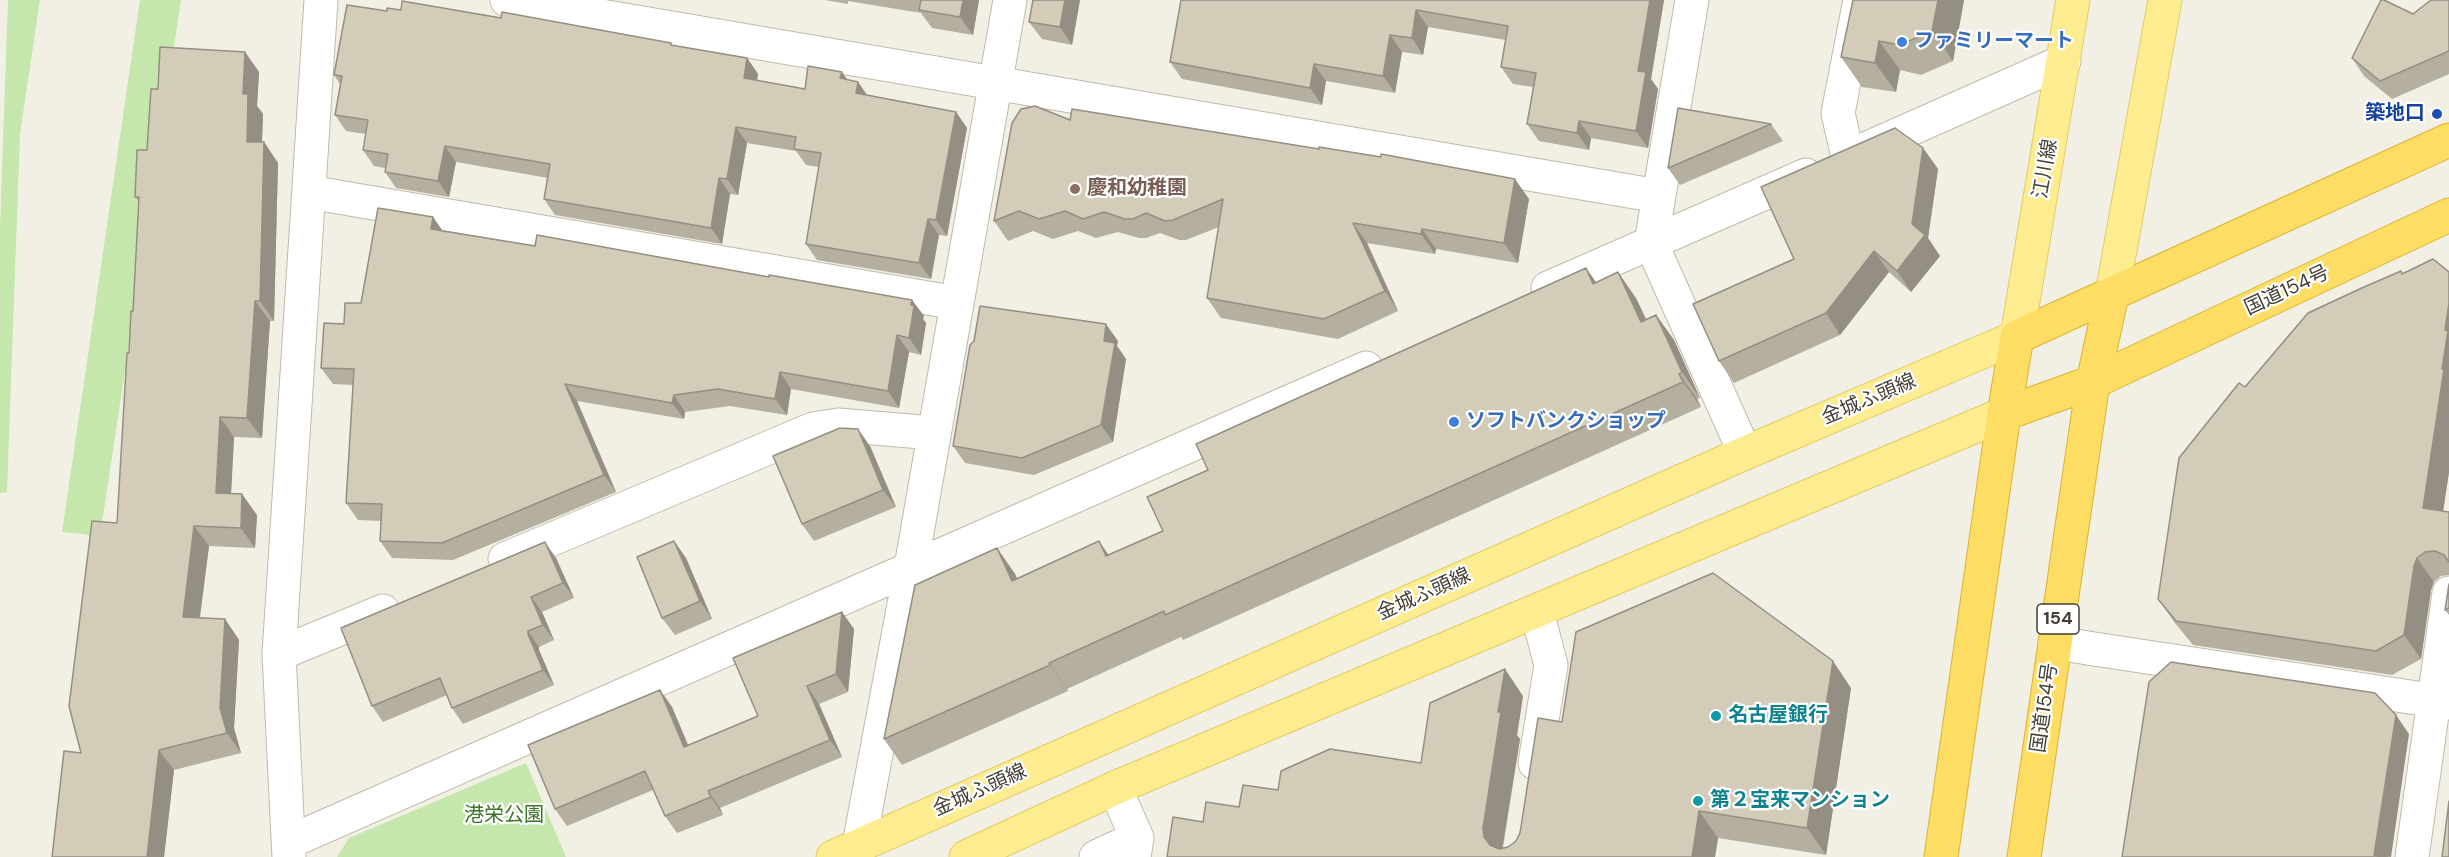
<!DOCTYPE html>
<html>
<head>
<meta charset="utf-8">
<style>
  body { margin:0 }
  canvas { display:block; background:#f2efe4 }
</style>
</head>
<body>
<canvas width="2449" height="857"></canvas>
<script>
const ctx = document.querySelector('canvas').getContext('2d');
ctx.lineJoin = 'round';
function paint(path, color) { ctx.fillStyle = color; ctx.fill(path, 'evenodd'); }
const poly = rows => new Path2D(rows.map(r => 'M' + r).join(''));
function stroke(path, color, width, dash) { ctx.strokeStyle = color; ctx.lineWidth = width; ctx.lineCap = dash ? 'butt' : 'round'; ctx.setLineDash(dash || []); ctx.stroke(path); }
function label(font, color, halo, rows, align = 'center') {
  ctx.font = font + ' "DM Sans","Noto Sans JP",sans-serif'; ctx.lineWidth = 4.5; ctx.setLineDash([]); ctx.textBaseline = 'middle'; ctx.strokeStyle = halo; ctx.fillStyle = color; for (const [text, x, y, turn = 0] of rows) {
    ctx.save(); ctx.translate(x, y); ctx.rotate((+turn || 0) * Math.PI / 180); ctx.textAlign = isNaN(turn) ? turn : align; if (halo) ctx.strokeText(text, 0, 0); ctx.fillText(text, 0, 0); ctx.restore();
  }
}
paint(poly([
  [8,0,40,0,20,134,7,492,0,493,0,229],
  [140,0,181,0,100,536,62,532],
  [526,763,566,857,337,857,349,838]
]), '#c5e7ac');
const minor = poly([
  [507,0,1658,196],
  [1692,0,1651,243,1745,453],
  [1861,151,2064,61],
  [1848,157,1838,113,1860,0],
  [309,192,957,303],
  [1548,288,1806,175],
  [505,559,813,429,838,425,934,433],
  [2055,643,2449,703],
  [279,654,383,611],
  [1535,763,1551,665,1537,612],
  [1115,788,1137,838,1134,857],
  [289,842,1366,368],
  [859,845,911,567,1010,0],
  [289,857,279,654,321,0],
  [1096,857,1137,838],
  [2412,857,2449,593]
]);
const major = poly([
  [2112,294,2165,0],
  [833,857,1745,453,2017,337,2073,0],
  [966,857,1115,788,2004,414]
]);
const highway = poly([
  [2004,414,2093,382,2449,215],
  [1941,857,2004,414,2017,337,2449,140],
  [2024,857,2093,382,2112,294]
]);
stroke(minor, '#c0bba9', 35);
stroke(major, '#e3cc61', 35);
stroke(highway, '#dcb333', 35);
stroke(minor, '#fff', 33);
stroke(major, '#feec91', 33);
stroke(highway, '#fddd63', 33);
paint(poly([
  [825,0,979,0,973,35,932,28,921,13,848,1,848,4],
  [1033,0,1080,0,1072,45,1042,39,1029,22],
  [1181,0,1664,0,1651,79,1658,89,1648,148,1591,138,1589,150,1539,141,1527,124,1533,87,1513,84,1501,67,1506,40,1428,27,1423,55,1402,52,1395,93,1326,81,1322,105,1182,79,1170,62],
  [1964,0,1953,61,1921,75,1900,70,1896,92,1862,87,1841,57],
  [2449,0,2449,74,2392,99,2364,76,2352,58,2413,14],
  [401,10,501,18,747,58,758,74,757,80,805,89,847,80,858,82,867,95,956,112,967,128,947,236,939,235,931,279,817,260,806,244,819,167,806,165,796,151,747,143,738,195,730,194,722,244,555,215,544,199,548,178,456,162,449,197,396,188,385,172,385,168,374,166,363,150,366,134,346,131,335,115,340,84,334,75,387,11],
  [245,52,259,72,257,106,263,114,262,142,264,142,278,163,274,321,270,321,262,438,234,437,231,494,257,515,255,548,209,546,200,618,225,619,239,640,234,728,241,753,174,770,164,857,52,857,81,753,117,523,129,353,133,311,139,202,135,197,147,150,158,89],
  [1070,120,1529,199,1518,263,1436,249,1435,254,1367,243,1398,311,1338,339,1221,318,1207,298,1219,227,1186,240,1179,240,1160,233,1146,238,1139,238,1118,232,1096,238,1078,231,1053,239,1033,231,1008,241,994,221],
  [1771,124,1783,141,1680,185,1668,168],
  [1923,148,1938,169,1928,238,1940,256,1911,292,1889,272,1840,335,1734,383,1719,361],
  [442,230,535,246,769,277,912,300,924,316,923,319,926,323,921,355,909,352,899,408,791,389,787,415,730,406,685,412,684,419,577,401,616,492,453,560,392,558,380,541,381,521,358,520,346,503,353,385,333,384,321,368,344,324],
  [1586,268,1596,282,1636,298,1646,319,1656,315,1674,340,1700,398,1697,399,1701,407,1183,640,1181,637,1067,689,1068,691,902,765,884,739,997,548,1015,574,1017,578,1109,555,1163,531,1208,470],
  [2449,272,2449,472,2443,511,2449,512,2449,575,2441,576,2434,582,2431,590,2421,659,2392,675,2193,645,2175,623,2158,599,2245,387,2403,273],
  [1118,341,1117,346,1126,359,1113,442,1034,475,965,463,953,446],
  [870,446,896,507,814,541,802,524],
  [674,541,686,558,712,619,675,635,662,618],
  [556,558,574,598,542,612,554,640,539,647,539,650,554,685,463,724,452,708,447,695,383,722,372,706],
  [2449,584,2449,615,2445,610],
  [842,612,854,629,848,692,819,704,842,757,720,808,723,815,677,833,665,816,653,790,567,826,555,809,660,690,672,707,688,745,758,716],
  [1851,688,1826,855,1718,838,1715,857,1167,857,1203,822,1239,807,1421,763,1523,696,1517,735,1520,739,1503,848,1508,847,1516,841,1562,722]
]), '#b5af9f');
paint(poly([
  [963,0,979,0,973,35,960,17],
  [1065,0,1080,0,1072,45,1060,27],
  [1650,0,1664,0,1651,79,1658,89,1648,148,1636,131,1638,71],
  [1938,0,1964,0,1953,61,1932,31],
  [1416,10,1428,27,1423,55,1412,38],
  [1390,35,1402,52,1395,93,1383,76],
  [1879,41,1900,70,1896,92,1875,63],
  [245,52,259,72,257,106,263,114,261,162,247,142,243,94],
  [747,58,758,74,755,94,744,78],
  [1314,64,1326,81,1322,105,1310,88],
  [842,72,853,88,840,78],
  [858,82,869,98,856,93],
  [956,112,967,128,947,236,936,220],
  [1579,121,1591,138,1589,150,1577,133],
  [736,127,747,143,738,195,727,179],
  [264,142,278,163,274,321,260,301],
  [445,146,456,162,449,197,438,181],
  [1923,148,1938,169,1928,238,1940,256,1911,292,1897,271,1912,224],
  [719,178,730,194,722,244,711,228],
  [1515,179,1529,199,1518,263,1504,243],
  [433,217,445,234,431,229],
  [928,219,939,235,931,279,919,263],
  [1353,223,1367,243,1398,311,1385,291],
  [1422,229,1436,249,1435,254,1421,234],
  [1874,251,1889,272,1840,335,1826,313],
  [1586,268,1604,294,1593,284],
  [1618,272,1636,298,1659,347,1641,322],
  [912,300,924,316,923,319,926,323,921,355,909,338],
  [255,301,270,321,262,438,247,418],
  [2449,303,2449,472,2440,532,2423,508,2442,369,2445,330],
  [1656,315,1674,340,1700,398,1682,372],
  [1106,324,1118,341,1117,346,1126,359,1113,442,1101,425,1104,341],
  [897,335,909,352,899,408,888,391],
  [780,372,791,389,787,415,775,399],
  [1679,374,1697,399,1701,407,1683,382],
  [565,384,577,401,616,492,604,475],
  [674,395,685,412,684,419,672,403],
  [220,417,234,437,230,513,216,493],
  [858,429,870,446,896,507,883,490],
  [242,494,257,515,255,548,241,528],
  [194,526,209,546,197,638,183,617],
  [674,541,686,558,712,619,700,601],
  [1099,541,1117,567,1106,556],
  [545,542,556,558,574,598,563,583],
  [997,548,1015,574,1030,606,1012,581],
  [2417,558,2434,582,2431,590,2421,659,2404,635,2414,566],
  [531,597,542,612,554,640,543,625],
  [842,612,854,629,848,692,836,674],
  [225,619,239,640,234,728,241,753,227,733,220,708],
  [528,631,539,647,539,650,554,685,543,670,528,634],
  [1833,661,1851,688,1826,855,1807,828],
  [1049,663,1067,689,1068,691,1050,665],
  [1505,669,1523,696,1517,735,1520,739,1501,855,1498,857,1484,837,1483,828,1498,712],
  [807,686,819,704,842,757,830,740],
  [660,690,672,707,696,764,684,747],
  [2396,715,2409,734,2391,857,2374,855],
  [159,750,174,770,164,857,147,857],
  [708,791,720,808,723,815,711,797],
  [1699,811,1718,838,1715,857,1692,857]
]), '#948f82');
const building = poly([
  [921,0,963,0,960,17,919,10,921,0],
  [1033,0,1065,0,1060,27,1029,22,1033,0],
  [1181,0,1650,0,1638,71,1646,72,1636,131,1579,121,1577,133,1527,124,1536,73,1501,67,1508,26,1416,10,1412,38,1390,35,1383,76,1314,64,1310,88,1170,62,1181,0],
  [1853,0,1938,0,1932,31,1900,45,1879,41,1875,63,1841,57,1853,0],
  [2381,0,2384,0,2413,14,2431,0,2449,0,2449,51,2380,81,2352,58,2381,0],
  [402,1,501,18,502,12,671,43,671,45,747,58,744,78,805,89,808,66,842,72,840,78,858,82,856,93,956,112,936,220,928,219,919,263,806,244,821,153,794,149,796,137,736,127,727,179,719,178,711,228,544,199,550,164,445,146,438,181,385,172,388,154,363,150,368,120,335,115,342,76,334,75,347,5,387,11,387,8,401,10,402,1],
  [160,47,245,52,243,94,248,94,247,142,264,142,260,301,255,301,247,418,220,417,216,493,242,494,241,528,194,526,183,617,225,619,220,708,227,733,159,750,147,857,52,857,64,751,81,753,69,706,92,521,117,523,127,353,129,353,131,311,133,311,139,197,135,197,137,150,147,150,151,89,158,89,160,47],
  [1035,106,1070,120,1072,109,1319,149,1319,147,1381,157,1381,154,1515,179,1504,243,1422,229,1421,234,1353,223,1385,291,1324,319,1207,298,1223,199,1173,220,1165,221,1146,213,1133,219,1125,219,1104,212,1083,219,1065,211,1039,219,1019,211,994,221,1012,123,1021,109,1035,106],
  [1678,108,1771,124,1668,168,1678,108],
  [1895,128,1923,148,1912,224,1925,235,1897,271,1874,251,1826,313,1719,361,1693,304,1794,259,1761,187,1895,128],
  [378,208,433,217,431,229,535,246,537,235,769,277,769,275,912,300,911,305,914,306,909,338,897,335,888,391,780,372,775,399,718,389,674,395,672,403,565,384,604,475,442,543,380,541,382,504,346,503,354,369,321,368,324,323,344,324,345,303,361,303,378,208],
  [2433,259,2449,272,2449,303,2445,330,2448,331,2442,369,2444,369,2423,508,2449,512,2449,562,2444,555,2435,551,2425,552,2417,558,2414,566,2404,635,2376,651,2176,621,2158,599,2179,458,2239,383,2245,387,2308,313,2364,287,2401,271,2402,274,2433,259],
  [1586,268,1593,284,1618,272,1641,322,1656,315,1682,372,1679,374,1683,382,1165,615,1164,611,1049,663,1050,665,884,739,915,585,997,548,1012,581,1099,541,1106,556,1163,531,1147,497,1208,470,1196,444,1586,268],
  [980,306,1106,324,1104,341,1115,343,1101,425,1022,458,953,446,970,345,974,341,980,306],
  [840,428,858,429,883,490,802,524,773,456,840,428],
  [674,541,700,601,662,618,637,557,674,541],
  [545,542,563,583,531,597,543,625,528,631,528,634,543,670,452,708,440,678,372,706,341,628,545,542],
  [1713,573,1833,661,1807,828,1699,811,1692,857,1167,857,1173,817,1203,822,1206,802,1239,807,1243,785,1278,790,1281,771,1330,749,1421,763,1430,703,1505,669,1498,712,1501,712,1483,828,1484,837,1490,845,1499,849,1508,847,1516,841,1520,833,1538,718,1562,722,1576,632,1713,573],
  [2449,584,2449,608,2445,610,2449,584],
  [842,612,836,674,807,686,830,740,708,791,711,797,665,816,645,771,555,809,528,745,660,690,684,747,758,716,733,658,842,612],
  [2171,662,2375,693,2396,715,2374,855,2388,857,2122,857,2149,682,2171,662],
  [2449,801,2449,857,2442,857,2449,801]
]);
paint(building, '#d3ccb9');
stroke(building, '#948f82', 1.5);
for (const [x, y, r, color] of [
  [1902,42,6,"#3f7fe0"],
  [2437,114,6,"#1a4fb4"],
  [1075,189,6,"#8d6e63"],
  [1454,422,6,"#3f7fe0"],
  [1716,716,6,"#0f9aa8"],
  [1698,801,6,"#0f9aa8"]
]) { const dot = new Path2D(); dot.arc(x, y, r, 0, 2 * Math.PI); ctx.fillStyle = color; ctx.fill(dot); stroke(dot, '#fff', 2); }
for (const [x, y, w] of [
  [2058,619,42]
]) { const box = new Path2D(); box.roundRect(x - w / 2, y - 15, w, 30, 4.5); ctx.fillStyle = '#fff'; ctx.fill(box); stroke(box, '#443f34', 1.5); }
label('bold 18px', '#443f34', null, [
  ["154",2058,619]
]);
label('bold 20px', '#366cbe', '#fff', [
  ["ファミリーマート",1914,42],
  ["ソフトバンクショップ",1466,422]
], 'left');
label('bold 20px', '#164399', '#fff', [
  ["築地口",2425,114]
], 'right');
label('20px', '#443f34', '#fff', [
  ["江川線",2046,169,-80],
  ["国道154号",2287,291,-25],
  ["金城ふ頭線",1869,400,-23],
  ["金城ふ頭線",1424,595,-24],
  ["国道154号",2045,708,-82],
  ["金城ふ頭線",980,791,-24]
]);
label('bold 20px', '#785e54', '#fff', [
  ["慶和幼稚園",1087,189]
], 'left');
label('bold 20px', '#0d838f', '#fff', [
  ["名古屋銀行",1728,716],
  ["第２宝来マンション",1710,801]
], 'left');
label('20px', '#3b7528', '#fff', [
  ["港栄公園",504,816]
]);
</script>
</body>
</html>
